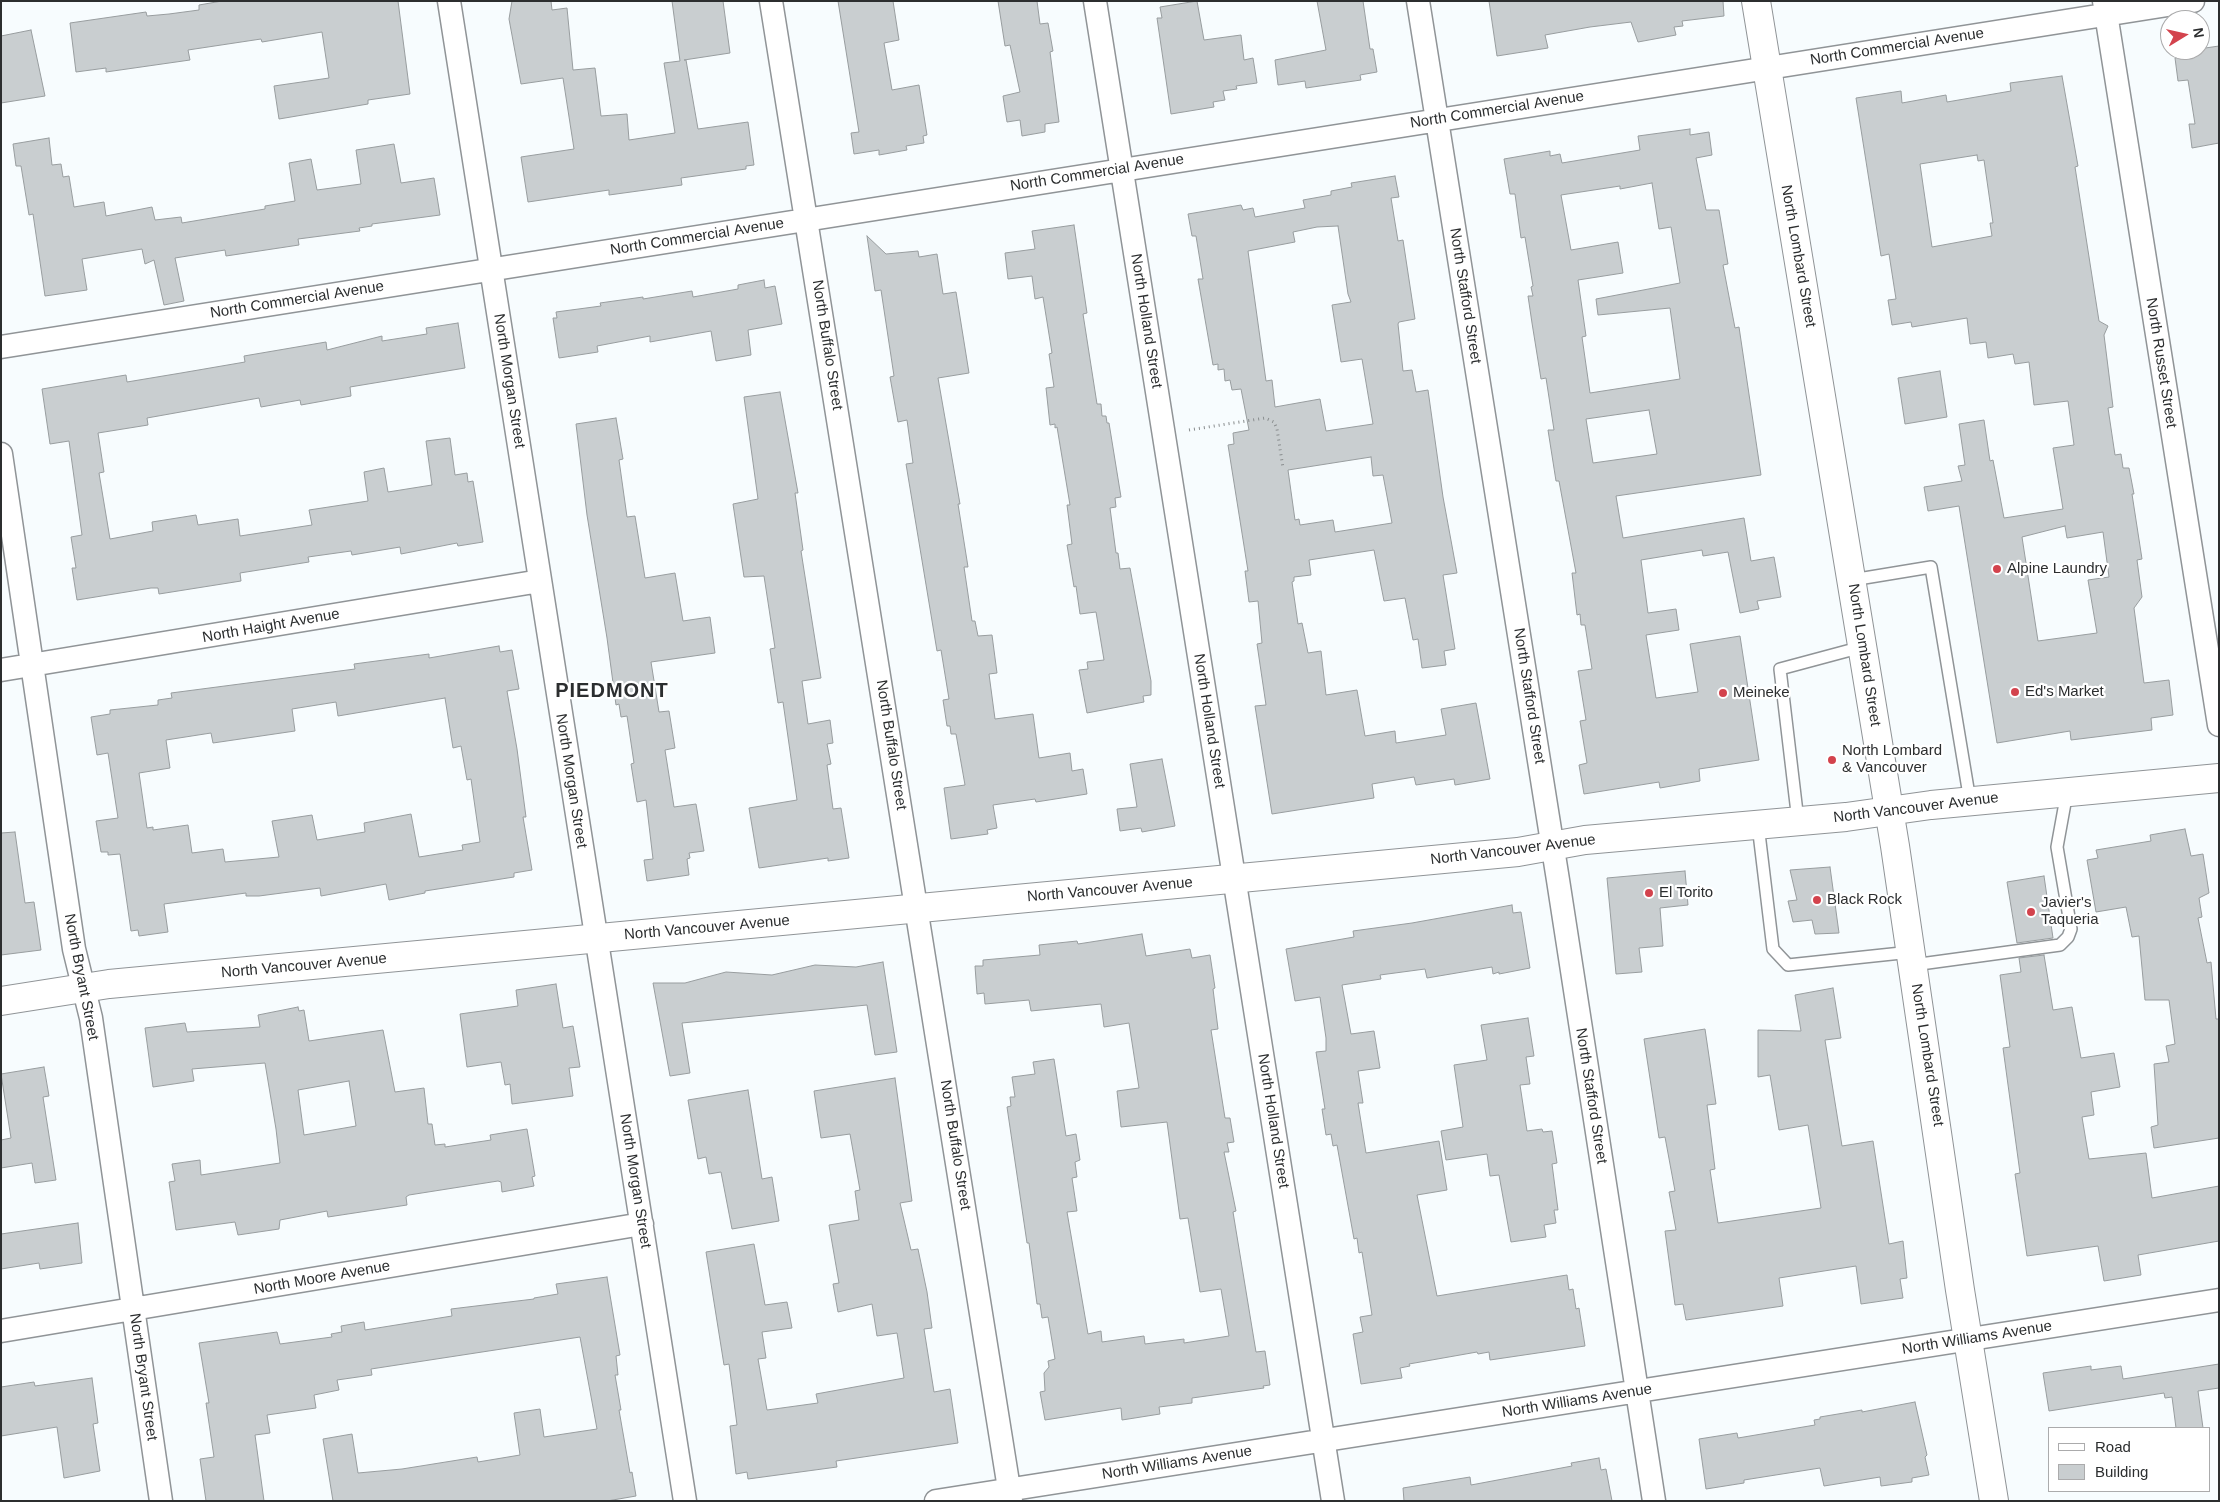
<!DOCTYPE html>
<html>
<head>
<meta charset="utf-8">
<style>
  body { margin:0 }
  #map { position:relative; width:2220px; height:1502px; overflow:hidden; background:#f7fcfe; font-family:Arial,sans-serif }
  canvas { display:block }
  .frame { position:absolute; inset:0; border:2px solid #2c2e2f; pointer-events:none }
  .legend { position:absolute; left:2048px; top:1427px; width:162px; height:65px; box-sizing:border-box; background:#fff; border:1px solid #ababac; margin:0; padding:6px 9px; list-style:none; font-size:15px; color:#2c2e2f }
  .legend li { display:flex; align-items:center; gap:10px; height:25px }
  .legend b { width:25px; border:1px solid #ababac }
  .north { position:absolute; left:2160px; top:10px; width:50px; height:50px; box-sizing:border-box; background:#fff; border:1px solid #ababac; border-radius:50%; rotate:81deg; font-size:14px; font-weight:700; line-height:20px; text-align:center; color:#2c2e2f }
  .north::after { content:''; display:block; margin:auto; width:18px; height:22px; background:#d3434d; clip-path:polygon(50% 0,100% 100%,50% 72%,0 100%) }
</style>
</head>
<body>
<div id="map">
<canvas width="2220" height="1502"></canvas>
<div class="frame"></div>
<ul class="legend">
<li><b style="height:6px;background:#fff"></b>Road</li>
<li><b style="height:14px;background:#c9ced0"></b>Building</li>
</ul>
<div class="north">N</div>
</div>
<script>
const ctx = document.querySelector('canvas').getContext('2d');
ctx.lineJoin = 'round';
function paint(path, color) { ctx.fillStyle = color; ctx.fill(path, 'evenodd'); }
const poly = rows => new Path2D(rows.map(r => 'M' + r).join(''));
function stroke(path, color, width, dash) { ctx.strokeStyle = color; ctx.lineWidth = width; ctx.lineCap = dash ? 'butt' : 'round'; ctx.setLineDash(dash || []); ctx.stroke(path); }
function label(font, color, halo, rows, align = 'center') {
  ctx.font = font + ' Arial,sans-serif'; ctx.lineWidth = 4.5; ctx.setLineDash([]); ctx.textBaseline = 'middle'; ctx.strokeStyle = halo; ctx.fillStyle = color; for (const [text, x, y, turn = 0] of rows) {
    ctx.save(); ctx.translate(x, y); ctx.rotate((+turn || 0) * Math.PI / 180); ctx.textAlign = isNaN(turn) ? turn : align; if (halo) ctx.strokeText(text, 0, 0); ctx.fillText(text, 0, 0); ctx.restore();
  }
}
const building = poly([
  [222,1,398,1,410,94,368,100,368,104,279,119,274,86,329,78,322,32,262,42,261,39,188,50,190,60,106,72,106,68,76,72,70,23,146,12,147,16,169,14,199,10,199,5,222,1],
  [512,1,551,1,552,10,567,8,573,70,595,68,601,116,627,114,629,140,675,133,664,63,680,61,672,1,723,1,730,53,684,60,686,60,698,129,748,122,754,165,746,166,746,169,681,178,682,185,609,195,609,190,528,202,521,157,574,149,563,78,521,84,509,19,512,1],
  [838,1,893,1,899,40,884,43,892,90,919,85,927,135,923,136,924,143,906,146,907,150,879,155,879,150,854,154,851,133,859,132,838,1],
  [998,1,1037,1,1040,24,1048,23,1053,51,1050,52,1059,122,1045,124,1045,132,1022,136,1020,120,1007,122,1003,96,1020,92,1010,45,1005,46,998,1],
  [1197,1,1204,40,1241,35,1244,60,1253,58,1257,83,1236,86,1237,89,1223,91,1225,100,1213,102,1214,107,1171,114,1157,18,1162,18,1160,7,1197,1],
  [1317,1,1363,1,1370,49,1373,49,1377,72,1360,75,1361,80,1306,88,1305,81,1278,85,1275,60,1326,50,1317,1],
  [1489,1,1723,1,1724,16,1682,21,1683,26,1674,27,1676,35,1638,42,1631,22,1590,27,1545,35,1548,48,1497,56,1489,1],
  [31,30,45,96,1,103,1,36,31,30],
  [2219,46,2219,143,2192,148,2189,124,2195,124,2188,80,2178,81,2175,58,2186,55,2185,51,2219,46],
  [2062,76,2078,166,2075,167,2099,321,2108,326,2104,335,2113,407,2108,408,2115,455,2121,454,2123,468,2129,468,2134,494,2132,494,2142,559,2137,560,2142,597,2134,608,2144,683,2169,680,2173,715,2151,718,2152,730,2071,740,2070,731,1997,743,1959,506,1928,511,1924,487,1962,481,1958,466,1965,465,1959,424,1984,420,1990,461,1993,460,2004,518,2063,509,2053,448,2074,445,2068,401,2034,405,2029,362,2015,364,2013,354,1988,358,1986,342,1970,344,1967,318,1912,327,1911,322,1892,325,1888,300,1896,299,1889,254,1881,256,1856,98,1901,91,1902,103,1946,95,1947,102,2011,91,2010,83,2062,76],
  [1977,155,1978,161,1984,160,1993,223,1990,223,1992,236,1932,247,1920,164,1977,155],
  [2065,526,2067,538,2103,532,2109,577,2088,580,2097,633,2038,641,2022,537,2065,526],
  [1690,129,1690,135,1709,132,1712,155,1696,158,1706,210,1719,210,1728,264,1723,265,1735,328,1739,327,1761,475,1616,496,1623,538,1744,518,1751,561,1774,557,1781,597,1757,601,1759,609,1740,613,1728,552,1703,556,1702,550,1641,560,1648,613,1676,609,1679,630,1646,635,1656,698,1698,692,1690,644,1740,636,1759,760,1699,769,1700,781,1660,788,1659,782,1584,794,1579,765,1587,763,1580,721,1586,720,1578,671,1592,669,1585,625,1581,625,1580,614,1577,615,1572,573,1576,573,1559,481,1556,481,1548,430,1554,430,1546,378,1541,379,1532,323,1528,296,1533,296,1531,287,1533,286,1525,237,1521,238,1515,194,1510,194,1504,159,1550,151,1550,156,1560,154,1562,163,1640,150,1638,136,1690,129],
  [1652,183,1659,229,1671,227,1680,283,1596,299,1598,315,1670,308,1680,379,1590,393,1582,337,1586,336,1578,280,1623,273,1618,242,1571,250,1561,195,1620,186,1620,189,1652,183],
  [1649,410,1657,454,1593,463,1586,419,1649,410],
  [49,138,52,165,61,164,63,177,69,176,74,207,104,202,106,216,152,207,155,220,181,217,182,223,265,209,265,206,295,201,289,163,311,159,317,190,361,184,356,150,394,144,401,183,434,178,440,215,372,224,372,226,359,228,360,231,298,239,299,245,226,256,225,250,175,258,184,301,164,305,154,260,145,264,142,249,82,259,87,290,45,296,33,214,29,215,21,166,16,166,13,144,49,138],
  [1395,176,1399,197,1391,198,1398,241,1403,240,1415,319,1399,322,1398,324,1403,371,1412,370,1416,392,1428,390,1443,497,1457,573,1443,575,1455,649,1444,651,1446,665,1422,668,1418,639,1413,640,1405,598,1384,601,1374,550,1309,560,1311,575,1294,577,1294,581,1292,582,1298,624,1302,623,1308,653,1321,651,1326,695,1357,690,1365,736,1395,731,1396,743,1446,735,1441,709,1476,703,1490,779,1455,785,1454,779,1416,785,1414,777,1372,784,1374,798,1272,814,1255,706,1266,705,1257,644,1262,643,1258,601,1249,602,1245,571,1248,571,1228,445,1234,444,1233,433,1249,430,1241,389,1232,390,1230,380,1225,381,1224,369,1218,370,1218,364,1213,365,1198,279,1203,279,1196,236,1192,236,1188,214,1241,205,1243,210,1253,208,1255,217,1305,208,1303,200,1331,195,1331,191,1352,187,1351,183,1395,176],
  [1338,226,1348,294,1351,302,1332,305,1341,362,1362,359,1373,424,1326,431,1320,399,1275,407,1272,380,1266,381,1248,251,1295,242,1293,232,1317,227,1338,226],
  [1371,457,1373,476,1383,475,1392,523,1335,532,1333,520,1300,525,1299,519,1295,520,1288,470,1371,457],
  [1074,225,1087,313,1083,314,1097,404,1101,404,1102,416,1106,416,1107,423,1109,423,1121,497,1115,498,1116,507,1110,508,1116,553,1118,553,1120,569,1130,568,1151,681,1151,695,1143,696,1144,702,1087,713,1079,670,1088,669,1087,662,1104,660,1096,612,1080,614,1076,586,1074,587,1067,545,1072,544,1067,505,1070,505,1057,427,1055,428,1055,424,1050,425,1046,388,1054,387,1049,354,1052,353,1043,297,1035,299,1032,276,1008,279,1005,253,1035,249,1032,231,1074,225],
  [867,236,886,254,918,251,919,257,937,254,943,294,956,292,969,373,938,378,960,504,958,504,968,567,964,567,972,621,975,621,978,636,992,635,997,673,989,674,995,719,1033,714,1039,758,1070,753,1072,771,1083,769,1087,794,1036,802,1035,799,993,805,997,828,987,830,988,834,951,839,944,788,965,785,956,734,951,734,950,726,947,726,943,700,949,699,941,650,937,651,906,464,913,463,907,420,898,422,890,377,894,376,881,290,875,291,867,236],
  [764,280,765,288,775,286,782,324,748,330,751,355,716,361,711,331,650,342,650,336,597,346,598,352,559,358,553,318,557,318,556,312,601,306,600,303,614,301,643,297,643,299,692,291,693,297,738,289,738,285,764,280],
  [458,323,465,368,350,387,351,396,301,405,300,400,261,407,259,398,147,418,148,425,98,433,104,472,99,473,110,539,153,531,152,522,196,515,198,525,238,519,240,536,312,525,309,510,368,501,364,472,384,468,388,492,432,485,426,441,450,438,455,475,467,473,468,482,473,481,483,542,458,546,457,543,401,554,400,547,352,555,351,551,308,557,309,562,240,573,241,581,159,594,158,588,151,588,77,600,72,568,76,568,71,537,82,535,69,441,50,444,42,389,126,375,127,382,181,373,245,362,244,356,326,342,327,350,382,336,382,341,427,334,426,328,458,323],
  [1940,371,1947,417,1905,424,1898,378,1940,371],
  [780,392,798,493,795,493,803,550,801,551,821,678,802,681,808,724,830,720,833,743,827,744,831,764,827,765,833,809,841,808,849,858,828,861,828,858,759,868,749,808,797,800,783,702,778,703,770,649,775,648,764,576,744,577,733,504,758,499,744,397,780,392],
  [616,418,623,459,619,460,627,517,635,516,645,578,675,573,683,621,710,617,715,653,651,662,659,712,669,711,675,748,665,750,674,807,696,804,704,851,689,853,690,858,687,859,689,875,647,881,644,860,653,859,646,800,637,802,631,764,634,763,627,716,621,717,619,704,616,705,607,638,587,515,576,424,616,418],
  [499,646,500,652,512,650,519,689,507,691,517,749,526,817,523,817,532,870,514,873,514,877,425,891,425,893,389,900,386,884,321,896,320,888,259,896,246,896,246,893,164,904,168,932,139,936,138,930,131,931,120,854,108,855,108,852,101,852,96,821,118,818,108,753,97,755,91,717,110,714,110,710,158,705,158,700,172,698,171,693,355,669,354,664,429,654,429,658,499,646],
  [445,698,453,748,461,746,467,780,471,779,480,842,462,845,463,850,419,857,411,814,364,823,365,832,317,840,312,815,272,821,279,857,225,862,223,849,192,853,188,825,153,830,153,827,147,828,139,773,170,768,166,740,211,733,213,743,295,731,292,709,336,702,338,716,445,698],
  [1162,759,1175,826,1142,832,1141,828,1120,831,1117,809,1137,807,1130,764,1162,759],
  [2185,829,2191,856,2203,854,2209,893,2199,898,2202,917,2198,918,2207,963,2211,962,2216,1019,2219,1019,2219,1138,2154,1148,2151,1127,2158,1125,2154,1064,2169,1062,2166,1046,2175,1044,2169,1000,2145,1000,2139,936,2132,937,2126,907,2096,912,2087,860,2098,858,2096,850,2151,841,2150,835,2185,829],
  [15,832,25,903,34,902,41,950,1,955,1,833,15,832],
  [1830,867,1839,933,1815,934,1812,920,1793,922,1788,901,1797,900,1790,870,1830,867],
  [1685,871,1688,905,1660,908,1663,946,1639,948,1642,972,1616,974,1607,878,1685,871],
  [2044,876,2053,938,2017,943,2007,882,2044,876],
  [1512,905,1513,913,1521,912,1530,968,1499,974,1499,972,1493,974,1492,967,1427,978,1425,969,1380,975,1381,979,1342,985,1351,1034,1374,1031,1380,1068,1358,1071,1363,1103,1358,1103,1366,1153,1439,1141,1447,1190,1417,1195,1437,1296,1567,1275,1569,1290,1573,1289,1576,1309,1579,1308,1585,1346,1490,1360,1489,1352,1478,1354,1477,1352,1409,1364,1410,1366,1400,1368,1402,1378,1361,1384,1353,1334,1363,1332,1360,1317,1372,1315,1362,1252,1359,1253,1357,1238,1354,1239,1337,1145,1333,1146,1331,1134,1326,1135,1322,1109,1325,1109,1316,1052,1326,1051,1326,1038,1320,997,1295,1001,1286,949,1354,937,1353,931,1412,923,1512,905],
  [1142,934,1146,956,1190,949,1192,958,1210,955,1215,988,1213,989,1218,1029,1211,1030,1225,1118,1230,1118,1234,1142,1227,1143,1229,1152,1224,1152,1236,1211,1233,1212,1256,1352,1265,1351,1270,1385,1263,1386,1264,1388,1192,1398,1192,1403,1159,1407,1160,1414,1122,1420,1121,1408,1045,1420,1040,1392,1045,1391,1044,1373,1049,1367,1048,1361,1055,1359,1048,1317,1042,1318,1040,1304,1037,1304,1029,1243,1027,1243,1007,1107,1011,1106,1010,1097,1015,1097,1012,1077,1035,1074,1033,1062,1054,1059,1066,1136,1076,1134,1080,1160,1075,1162,1077,1177,1072,1178,1077,1211,1067,1212,1088,1334,1101,1331,1102,1342,1144,1336,1145,1344,1184,1339,1184,1343,1229,1336,1221,1289,1200,1292,1188,1218,1180,1219,1167,1122,1121,1127,1117,1091,1139,1088,1129,1023,1104,1027,1101,1004,1031,1011,1029,1000,985,1004,984,993,977,994,975,966,983,966,983,960,1040,955,1039,945,1077,941,1078,944,1142,934],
  [2044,955,2053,1010,2072,1007,2081,1058,2114,1053,2120,1087,2091,1092,2094,1115,2082,1117,2089,1159,2146,1153,2152,1198,2219,1186,2219,1241,2138,1255,2141,1275,2104,1281,2098,1246,2027,1256,2015,1174,2020,1173,2003,1048,2010,1047,2000,975,2021,972,2019,958,2044,955],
  [883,962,897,1052,875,1055,867,1005,682,1023,690,1073,670,1076,653,983,685,983,726,972,772,975,815,965,856,967,883,962],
  [556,984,563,1028,573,1026,580,1067,569,1068,573,1096,512,1104,510,1084,505,1085,501,1062,467,1067,460,1014,518,1006,516,990,556,984],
  [1833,988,1841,1038,1825,1040,1842,1146,1873,1141,1889,1244,1903,1241,1907,1278,1900,1279,1903,1298,1861,1304,1856,1266,1779,1278,1783,1306,1686,1320,1683,1304,1675,1305,1665,1231,1676,1230,1669,1192,1675,1191,1665,1137,1659,1138,1644,1039,1705,1029,1716,1104,1707,1105,1715,1169,1710,1170,1718,1223,1821,1208,1808,1125,1779,1130,1770,1075,1758,1077,1758,1030,1801,1031,1795,995,1833,988],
  [298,1007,299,1011,304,1010,309,1041,383,1030,395,1092,424,1088,428,1124,432,1124,435,1145,445,1144,445,1147,491,1140,490,1135,527,1129,535,1176,532,1177,534,1186,502,1192,501,1182,498,1181,409,1195,406,1197,407,1205,328,1217,327,1211,280,1220,279,1229,238,1235,235,1222,176,1230,169,1182,175,1181,172,1164,200,1160,201,1175,280,1163,276,1129,265,1063,192,1069,194,1081,153,1087,145,1028,185,1023,187,1032,260,1027,258,1015,298,1007],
  [349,1081,356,1126,304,1135,298,1090,349,1081],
  [1528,1018,1534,1056,1526,1057,1530,1084,1520,1085,1527,1131,1542,1129,1543,1132,1552,1131,1557,1163,1552,1164,1558,1210,1554,1210,1556,1223,1544,1225,1546,1237,1511,1242,1499,1175,1490,1176,1487,1154,1446,1160,1441,1131,1463,1127,1454,1065,1487,1060,1481,1025,1528,1018],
  [44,1067,49,1096,43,1097,56,1180,35,1183,32,1163,1,1168,1,1140,11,1138,1,1074,44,1067],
  [895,1078,912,1201,900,1203,911,1250,918,1249,927,1292,932,1328,924,1329,934,1392,950,1389,958,1443,836,1461,837,1467,748,1479,747,1472,736,1474,730,1426,737,1425,729,1364,724,1365,706,1252,754,1244,765,1305,787,1302,792,1328,762,1332,766,1358,758,1359,767,1410,818,1403,816,1394,904,1378,897,1333,877,1336,872,1304,838,1312,833,1284,839,1283,829,1225,859,1220,855,1191,860,1190,850,1134,821,1138,814,1091,895,1078],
  [748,1090,762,1179,772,1177,779,1221,732,1229,721,1172,709,1174,706,1157,698,1159,688,1100,748,1090],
  [78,1223,82,1263,40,1269,39,1263,1,1269,1,1234,78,1223],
  [607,1277,620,1355,616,1356,618,1375,615,1375,621,1410,619,1410,630,1473,632,1472,636,1496,607,1501,333,1501,323,1439,352,1434,358,1473,402,1469,477,1457,478,1462,520,1455,514,1413,540,1409,544,1437,597,1429,580,1337,371,1369,372,1375,337,1380,339,1390,314,1395,316,1408,267,1415,270,1433,255,1435,264,1501,206,1501,200,1459,214,1457,206,1403,209,1403,199,1343,277,1332,280,1344,332,1337,331,1334,342,1332,341,1326,364,1322,365,1330,452,1316,451,1309,534,1299,534,1298,558,1294,556,1284,607,1277],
  [2219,1364,2219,1388,2198,1391,2203,1428,2176,1428,2172,1397,2165,1398,2164,1393,2049,1411,2043,1373,2091,1366,2091,1370,2121,1366,2123,1379,2219,1364],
  [92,1378,98,1423,93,1424,100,1471,64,1478,57,1427,1,1436,1,1387,34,1382,35,1386,92,1378],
  [1915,1402,1927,1455,1925,1457,1929,1475,1912,1478,1912,1482,1881,1486,1880,1477,1824,1486,1820,1468,1744,1480,1744,1483,1706,1489,1699,1439,1737,1433,1738,1438,1815,1425,1814,1420,1820,1419,1820,1417,1862,1410,1862,1412,1915,1402],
  [1599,1458,1601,1470,1606,1469,1612,1501,1404,1501,1403,1488,1470,1477,1471,1485,1572,1466,1571,1463,1599,1458]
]);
paint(building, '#c9ced0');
stroke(building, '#989d9f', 1);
const lane = poly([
  [1852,580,1931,567,1970,801],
  [1798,821,1780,669,1862,647],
  [1758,825,1773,949,1788,965,1911,952],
  [1913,965,2060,945,2068,937,2071,929,2057,847,2067,792]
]);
const street = poly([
  [449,1,685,1501],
  [771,1,1011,1501],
  [1095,1,1333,1501],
  [1418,1,1558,880,1654,1501],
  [2104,1,2219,725],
  [1,347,2193,1],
  [1,454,74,949,91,1018,161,1501],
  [1,670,540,581],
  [1,1331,642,1224],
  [936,1501,2219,1300]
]);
const secondary = poly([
  [1,1001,109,984,1518,852,1585,840,1846,817,1931,805,2219,778]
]);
const primary = poly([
  [1756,1,1895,846,1960,1290,1994,1501]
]);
stroke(lane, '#909497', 14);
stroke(street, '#909497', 25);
stroke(secondary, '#909497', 30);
stroke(primary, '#909497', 30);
stroke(poly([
  [1189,430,1265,418,1274,422,1277,429,1283,468]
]), '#898d8e', 3, [1, 4]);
stroke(lane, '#fff', 11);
stroke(street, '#fff', 22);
stroke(secondary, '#fff', 28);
stroke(primary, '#fff', 28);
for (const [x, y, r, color] of [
  [1997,569,5,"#d3434d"],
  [2015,692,5,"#d3434d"],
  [1723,693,5,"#d3434d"],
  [1832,760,5,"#d3434d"],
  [1649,893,5,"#d3434d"],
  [1817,900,5,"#d3434d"],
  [2031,912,5,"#d3434d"]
]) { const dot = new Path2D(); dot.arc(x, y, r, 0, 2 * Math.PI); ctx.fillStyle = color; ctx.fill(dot); stroke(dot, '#fff', 2); }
label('15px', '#2c2e2f', '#fff', [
  ["North Commercial Avenue",1897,47,-9],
  ["North Commercial Avenue",1497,110,-9],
  ["North Commercial Avenue",1097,173,-9],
  ["North Commercial Avenue",697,237,-9],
  ["North Lombard Street",1798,256,80],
  ["North Stafford Street",1465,296,81],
  ["North Commercial Avenue",297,300,-9],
  ["North Holland Street",1146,321,81],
  ["North Buffalo Street",827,345,81],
  ["North Russet Street",2161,363,81],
  ["North Morgan Street",509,381,81],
  ["North Haight Avenue",271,626,-10],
  ["North Lombard Street",1864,655,81],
  ["North Stafford Street",1529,696,81],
  ["North Holland Street",1209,721,81],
  ["North Buffalo Street",891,745,81],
  ["North Morgan Street",571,781,81],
  ["North Vancouver Avenue",1916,808,-7],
  ["North Vancouver Avenue",1513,850,-7],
  ["North Vancouver Avenue",1110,890,-5],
  ["North Vancouver Avenue",707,928,-5],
  ["North Vancouver Avenue",304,966,-5],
  ["North Bryant Street",81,977,79],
  ["North Lombard Street",1927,1055,81],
  ["North Stafford Street",1591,1096,81],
  ["North Holland Street",1273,1121,81],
  ["North Buffalo Street",955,1145,81],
  ["North Morgan Street",635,1181,81],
  ["North Moore Avenue",322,1278,-10],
  ["North Williams Avenue",1977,1338,-9],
  ["North Bryant Street",143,1377,82],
  ["North Williams Avenue",1577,1401,-9],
  ["North Williams Avenue",1177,1463,-9]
]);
label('15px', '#2c2e2f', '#fff', [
  ["Alpine Laundry",2007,569],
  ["Ed's Market",2025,692],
  ["Meineke",1733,693],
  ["North Lombard",1842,751],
  ["& Vancouver",1842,768],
  ["El Torito",1659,893],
  ["Black Rock",1827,900],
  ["Javier's",2041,903],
  ["Taqueria",2041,920]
], 'left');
ctx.letterSpacing = '1px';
label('bold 20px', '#2c2e2f', '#fff', [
  ["PIEDMONT",612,691]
]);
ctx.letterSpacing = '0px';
</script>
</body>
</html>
